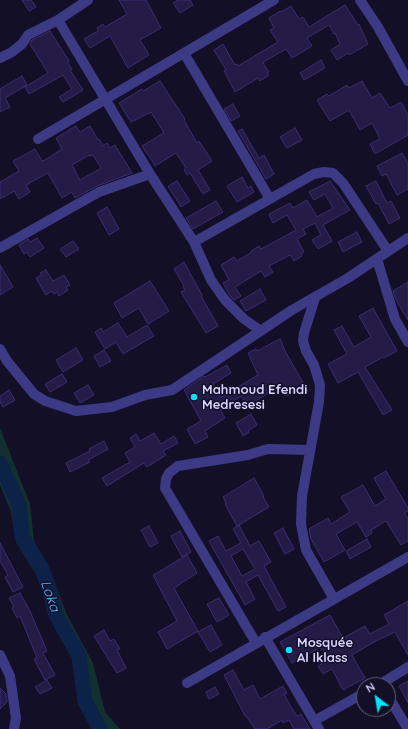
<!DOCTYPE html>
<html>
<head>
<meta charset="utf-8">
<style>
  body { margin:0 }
  #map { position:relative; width:408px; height:729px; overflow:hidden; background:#130f26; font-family:Quicksand,sans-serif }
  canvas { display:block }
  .north { position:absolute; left:356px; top:677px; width:40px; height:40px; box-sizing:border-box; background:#130f26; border:1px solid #625e7d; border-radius:50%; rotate:329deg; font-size:11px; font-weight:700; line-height:16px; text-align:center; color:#d9d4ff }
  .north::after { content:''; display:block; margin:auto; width:14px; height:18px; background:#00e5ff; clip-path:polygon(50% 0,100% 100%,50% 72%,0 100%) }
</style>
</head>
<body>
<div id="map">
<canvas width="408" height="729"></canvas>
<div class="north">N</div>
</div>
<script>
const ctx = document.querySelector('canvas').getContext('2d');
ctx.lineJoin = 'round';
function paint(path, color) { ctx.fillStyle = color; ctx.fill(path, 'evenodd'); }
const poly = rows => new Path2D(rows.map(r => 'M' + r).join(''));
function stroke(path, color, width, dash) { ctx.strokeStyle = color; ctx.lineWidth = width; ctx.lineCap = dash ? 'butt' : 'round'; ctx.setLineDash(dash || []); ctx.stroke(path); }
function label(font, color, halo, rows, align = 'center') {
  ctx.font = font + ' Quicksand,sans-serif'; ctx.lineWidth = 3; ctx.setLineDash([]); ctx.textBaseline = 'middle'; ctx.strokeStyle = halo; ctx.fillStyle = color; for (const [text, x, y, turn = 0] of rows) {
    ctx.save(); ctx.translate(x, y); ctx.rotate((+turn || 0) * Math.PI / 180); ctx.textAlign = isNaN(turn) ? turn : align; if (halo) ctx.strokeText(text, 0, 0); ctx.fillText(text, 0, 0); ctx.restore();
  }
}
paint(poly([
  [0,428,30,504,34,541,51,572,66,613,93,663,105,712,120,729,96,729,83,703,73,659,51,619,43,586,16,542,11,512,0,485]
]), '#12302f');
stroke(poly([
  [0,463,19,505,22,537,41,567,49,588,56,615,79,656,85,702,100,729]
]), '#0c2248', 15);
const building = poly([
  [22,0,31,0,36,7,29,11,22,0],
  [119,0,146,0,161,28,140,40,149,55,128,68,110,36,90,48,84,39,98,31,97,28,103,24,105,27,127,14,119,0],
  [178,0,190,0,193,5,180,13,173,3,178,0],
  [345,5,358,25,359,24,368,44,349,55,348,53,337,60,331,50,340,44,335,33,334,34,329,25,307,38,312,46,292,58,286,49,265,61,263,63,269,72,267,73,269,75,260,81,258,78,235,92,224,71,226,70,214,50,223,44,235,65,237,64,238,66,278,42,270,30,274,28,269,18,280,11,281,12,291,6,299,19,303,17,309,27,345,5],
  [50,31,69,61,67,62,72,69,70,70,83,90,63,102,59,97,72,89,63,75,29,94,25,87,48,73,30,44,32,40,50,31],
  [321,60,325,68,304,80,300,73,321,60],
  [22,76,27,85,5,98,10,107,0,112,0,89,22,76],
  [160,81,185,119,184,120,197,143,199,141,212,161,198,170,210,190,203,194,190,173,187,175,184,170,186,168,176,153,155,166,148,154,147,154,142,146,164,133,151,112,131,122,119,103,142,89,143,91,160,81],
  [362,81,372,98,380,93,390,108,401,102,408,115,408,135,375,154,370,144,380,139,372,123,360,130,349,110,330,121,317,100,327,94,329,96,347,85,349,88,362,81],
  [233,104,240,116,231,121,224,109,233,104],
  [76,126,80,132,90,126,98,140,99,139,103,146,107,143,110,148,115,145,132,173,97,186,75,198,72,192,62,198,48,173,26,185,30,192,19,199,14,191,0,199,0,182,19,171,13,161,35,149,42,161,45,160,62,149,56,138,76,126],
  [89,155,90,156,93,155,101,168,80,180,72,165,89,155],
  [295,128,302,140,287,148,280,137,295,128],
  [242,129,259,158,264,155,274,174,266,179,238,131,242,129],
  [402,153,408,163,408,189,397,195,386,174,382,176,377,166,402,153],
  [242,177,248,188,251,186,254,192,237,202,227,186,242,177],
  [177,181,190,201,181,207,168,186,177,181],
  [330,181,350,210,323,225,332,241,318,249,312,240,321,235,315,223,303,229,306,234,297,239,304,252,301,254,302,256,294,261,290,255,269,266,273,272,265,277,261,271,235,287,241,296,234,300,230,296,223,283,229,280,221,265,234,257,237,261,252,252,251,251,259,246,261,249,296,230,287,215,273,223,269,214,290,203,293,208,307,200,317,217,333,208,325,194,314,200,309,192,330,181],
  [376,181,387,203,391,201,400,218,389,224,378,203,376,204,366,186,376,181],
  [216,201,223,212,193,229,186,218,216,201],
  [107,207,119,229,109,235,97,213,107,207],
  [357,232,362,242,343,252,338,242,357,232],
  [37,238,44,248,30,257,27,252,24,254,19,245,28,239,30,242,37,238],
  [73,241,79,249,66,257,60,249,73,241],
  [184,262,202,295,201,296,218,326,206,333,181,292,185,290,183,287,184,286,174,269,184,262],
  [0,265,13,287,0,295,0,265],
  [46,270,53,281,64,275,70,285,66,287,68,290,59,296,57,292,54,294,52,291,46,295,36,278,42,275,40,273,46,270],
  [150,281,169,311,148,324,139,308,122,318,114,303,150,281],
  [408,282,408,320,396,300,393,291,408,282],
  [260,289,266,300,246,311,240,301,260,289],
  [373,308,397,351,384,358,383,357,365,367,392,410,383,415,358,372,338,383,328,364,347,354,334,330,342,326,354,347,371,337,359,316,373,308],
  [118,323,127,337,147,325,154,336,123,354,116,342,105,349,95,332,101,328,103,332,118,323],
  [280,339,285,351,305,386,287,396,281,385,257,400,258,403,249,408,241,396,220,409,225,418,205,431,208,437,195,444,187,429,201,421,184,390,204,376,205,377,227,365,231,373,213,384,221,397,258,375,248,353,256,349,257,351,280,339],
  [76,348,83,360,63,372,56,360,76,348],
  [104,350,111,361,100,367,94,356,104,350],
  [62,374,67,382,50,392,45,384,62,374],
  [88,385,94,395,80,403,74,393,88,385],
  [9,390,15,400,3,407,0,402,0,396,9,390],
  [251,414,257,425,248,431,249,432,243,436,236,423,251,414],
  [154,433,161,444,174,436,178,443,163,451,166,455,147,467,144,463,107,486,102,478,130,462,125,453,135,447,130,438,136,434,140,441,154,433],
  [104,441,108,449,88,460,90,462,70,472,66,463,90,451,89,449,104,441],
  [386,471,408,508,408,511,404,513,408,518,408,541,401,545,386,521,371,530,372,533,366,537,357,522,336,534,345,550,324,562,311,539,309,529,328,518,331,524,350,512,341,497,363,485,375,506,386,499,374,478,386,471],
  [254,478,264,496,263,497,269,507,237,526,225,504,226,503,223,497,254,478],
  [239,525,250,546,259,541,271,562,264,566,286,607,278,611,258,575,246,582,255,599,245,605,209,541,218,536,226,551,241,543,233,529,239,525],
  [243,549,255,569,242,576,231,556,243,549],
  [149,526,158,543,150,547,141,530,149,526],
  [283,528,294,549,285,554,274,533,283,528],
  [180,531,191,552,182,557,171,536,180,531],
  [367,539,371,547,350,559,346,551,367,539],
  [0,543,23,587,13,592,5,577,8,575,0,561,0,543],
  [187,555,197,573,174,588,198,631,167,649,158,632,177,621,153,575,187,555],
  [20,593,30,611,47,651,43,653,55,675,45,680,34,659,37,658,20,616,17,618,12,608,14,607,9,598,20,593],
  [219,598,229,615,217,622,207,604,219,598],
  [408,601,408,655,395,632,374,642,352,655,365,678,343,690,332,669,323,674,318,666,328,660,321,647,292,663,280,642,330,615,343,638,365,626,370,634,389,624,384,615,408,601],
  [211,625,222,645,210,652,198,632,211,625],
  [104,630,110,641,114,639,120,649,117,650,126,668,117,673,94,636,104,630],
  [233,670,244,690,253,685,260,699,283,686,287,693,284,694,291,707,297,716,301,714,310,729,294,729,289,720,283,723,282,720,267,729,255,729,246,716,245,716,224,675,233,670],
  [47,680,52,688,40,694,35,687,47,680],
  [408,681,408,703,399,686,408,681],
  [215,687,219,694,209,699,206,692,215,687],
  [0,688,6,694,7,702,0,709,0,688]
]);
paint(building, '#241b47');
stroke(building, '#3b2d73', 1);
stroke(poly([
  [360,0,378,27,408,81],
  [58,20,150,174,194,242,211,280,225,300,244,319,261,331],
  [184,53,270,199],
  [0,58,12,52,22,44,28,35,58,20,88,0],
  [38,139,274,0],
  [194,242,314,174,324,172,333,173,343,183,388,251],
  [0,248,99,192,150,174],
  [377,259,395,319,408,342],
  [315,298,304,333,303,341,306,351,314,365,320,385,319,402,302,496,301,524,306,550,334,599],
  [0,349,7,361,34,394,45,401,76,411,112,407,145,395,172,390,292,310,348,278,408,238],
  [265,637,319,729],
  [256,643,165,488,166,479,169,473,178,466,248,455,268,449,310,450],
  [0,655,10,676,16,718,14,729],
  [187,683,408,557],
  [379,685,408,667],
  [388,696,408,729],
  [314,721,364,693]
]), '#3d3a85', 10);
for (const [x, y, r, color] of [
  [194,397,4,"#00e5ff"],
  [289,650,4,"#00e5ff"]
]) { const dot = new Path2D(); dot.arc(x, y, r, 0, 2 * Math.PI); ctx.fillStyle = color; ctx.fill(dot); stroke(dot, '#130f26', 1.5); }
label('bold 13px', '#d9d4ff', '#130f26', [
  ["Mahmoud Efendi",202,390],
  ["Medresesi",202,405],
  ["Mosquée",297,643],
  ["Al Iklass",297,658]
], 'left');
label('italic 14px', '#62b6ff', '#130f26', [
  ["Loka",50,596,71]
]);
</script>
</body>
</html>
